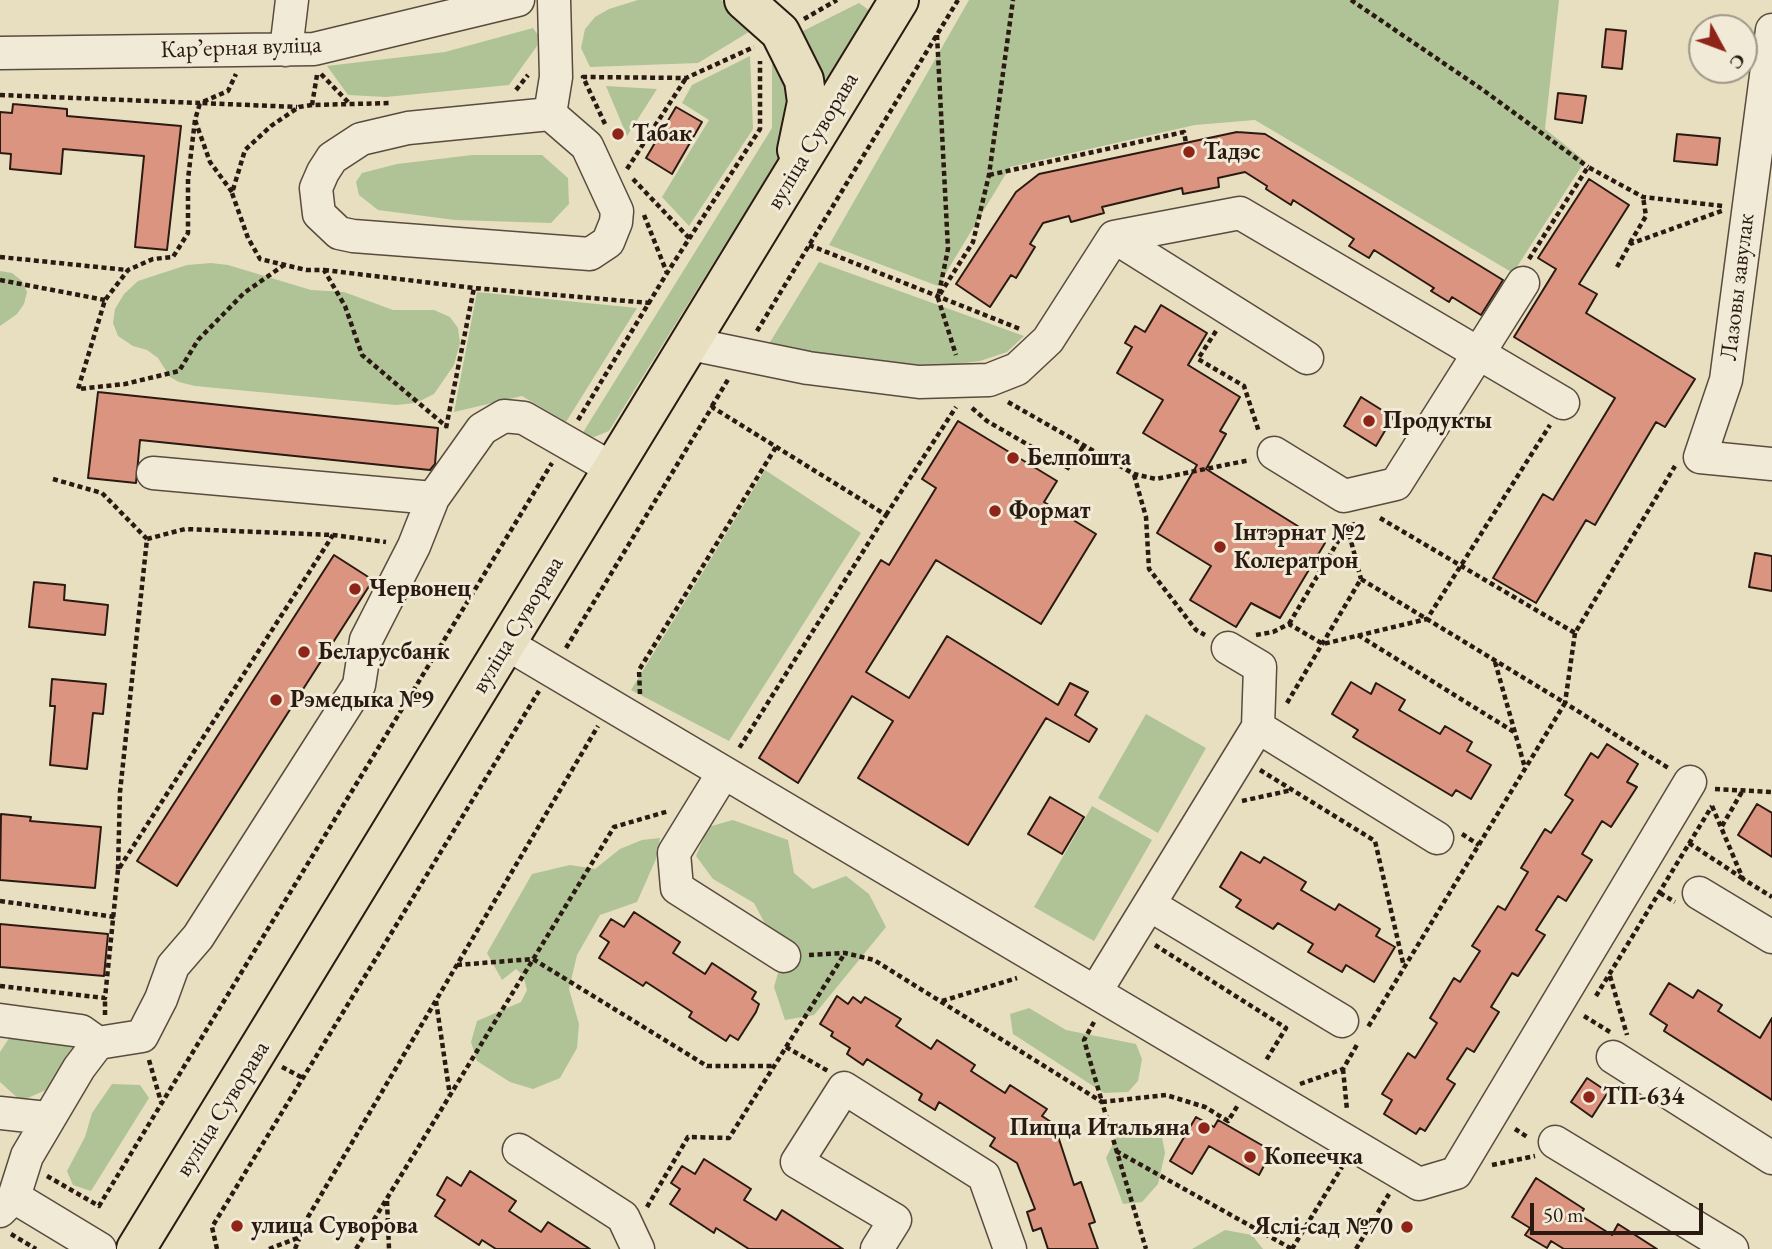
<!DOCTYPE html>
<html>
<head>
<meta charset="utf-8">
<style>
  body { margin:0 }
  #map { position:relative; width:1772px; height:1249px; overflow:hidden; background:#e8dfc0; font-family:"EB Garamond",serif }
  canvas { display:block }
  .north { position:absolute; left:1688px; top:14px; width:70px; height:70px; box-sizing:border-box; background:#f0ead6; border:2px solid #a19788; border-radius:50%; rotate:131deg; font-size:19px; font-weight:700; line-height:28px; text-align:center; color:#2a1a12 }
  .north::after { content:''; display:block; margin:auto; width:24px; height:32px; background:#8f2418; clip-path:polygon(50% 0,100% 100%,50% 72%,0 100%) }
  .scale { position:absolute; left:1530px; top:1203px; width:173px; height:32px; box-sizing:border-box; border:4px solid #2a1a12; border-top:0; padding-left:9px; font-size:21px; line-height:24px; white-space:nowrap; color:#2a1a12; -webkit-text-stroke:5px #f0ead6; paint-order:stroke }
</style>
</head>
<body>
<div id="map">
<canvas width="1772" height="1249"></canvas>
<div class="north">С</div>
<div class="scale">50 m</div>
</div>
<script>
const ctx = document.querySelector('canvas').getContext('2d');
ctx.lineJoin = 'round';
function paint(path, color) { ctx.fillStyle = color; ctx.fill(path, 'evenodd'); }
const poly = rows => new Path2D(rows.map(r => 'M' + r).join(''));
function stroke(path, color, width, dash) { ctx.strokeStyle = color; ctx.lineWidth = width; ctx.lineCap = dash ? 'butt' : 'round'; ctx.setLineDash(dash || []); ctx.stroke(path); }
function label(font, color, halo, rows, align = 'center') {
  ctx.font = font + ' "EB Garamond",serif'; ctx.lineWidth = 6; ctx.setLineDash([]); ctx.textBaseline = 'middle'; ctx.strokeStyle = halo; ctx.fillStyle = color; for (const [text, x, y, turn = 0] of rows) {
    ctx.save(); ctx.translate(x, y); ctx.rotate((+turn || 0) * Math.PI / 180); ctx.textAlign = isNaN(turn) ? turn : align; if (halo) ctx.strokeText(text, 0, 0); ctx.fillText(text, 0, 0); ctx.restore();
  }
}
paint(poly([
  [638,0,721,0,747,14,757,27,698,63,590,67,581,48,585,29,595,17,609,9],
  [969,0,1559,0,1545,129,1585,161,1513,273,1255,120,1195,125,1010,167,938,286,829,245],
  [859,3,870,11,825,82,818,73,801,32],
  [533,28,538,35,537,46,509,85,386,97,348,95,327,66,445,52],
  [772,48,796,83,783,151,609,431,594,437,582,434,772,128],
  [750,56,753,129,689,226,662,197,709,120,682,103,692,85],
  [606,86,657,89,627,136],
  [472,155,542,155,568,178,569,204,551,223,455,220,378,210,359,195,356,182,362,173,397,164],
  [819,262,1024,336,1007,352,980,361,936,367,764,352],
  [211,263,228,265,311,290,344,292,393,310,434,310,450,317,458,328,460,343,454,365,434,394,416,403,396,405,195,386,179,382,170,377,158,358,147,350,133,346,118,336,113,323,115,309,124,294,138,281,187,265],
  [0,271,12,273,22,281,27,292,24,304,17,314,0,326],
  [477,292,637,308,566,422,522,396,454,412],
  [765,470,861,533,729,741,631,690],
  [1146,714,1206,748,1158,833,1098,798],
  [1092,806,1152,840,1094,941,1034,907],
  [733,820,788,840,794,873,813,889,846,876,869,894,886,927,814,1015,785,1020,774,987,778,973,771,935,754,903,713,879,696,856,708,827],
  [660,838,656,859,637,902,600,915,577,955,569,989,579,1024,577,1048,560,1078,533,1089,510,1082,477,1061,471,1042,477,1021,521,1002,527,990,523,975,516,969,502,980,487,953,532,874,570,865,595,869,620,849,642,840],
  [1029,1008,1066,1030,1136,1044,1142,1059,1138,1081,1128,1092,1104,1093,1013,1034,1010,1014],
  [57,1010,80,1019,74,1054,57,1085,21,1101,0,1082,0,1052,26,1012],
  [112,1084,140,1085,149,1098,91,1191,73,1185,67,1171,85,1137,92,1113],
  [1148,1122,1162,1137,1165,1153,1158,1184,1142,1202,1123,1204,1106,1158,1120,1130],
  [1225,1230,1252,1235,1263,1249,1192,1249]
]), '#afc397');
const building = poly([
  [1606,29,1626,31,1622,69,1602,67,1606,29],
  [1558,93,1586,96,1582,123,1555,119,1558,93],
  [13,104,67,109,67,116,181,126,167,250,135,247,144,156,63,149,61,174,10,169,11,154,0,153,0,112,12,113,13,104],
  [676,107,702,122,672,174,646,158,676,107],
  [1237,132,1265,134,1503,280,1481,315,1452,297,1449,302,1431,291,1434,288,1374,250,1369,258,1349,246,1354,239,1293,200,1291,205,1266,189,1267,186,1245,172,1218,178,1219,187,1183,194,1182,188,1102,207,1104,213,1071,222,1069,216,1043,223,1030,244,1035,247,1016,278,1011,275,990,307,956,284,1016,192,1039,174,1237,132],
  [1677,134,1720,138,1717,165,1674,161,1677,134],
  [1589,179,1629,205,1579,284,1597,294,1586,313,1695,379,1665,427,1656,422,1595,525,1586,520,1536,603,1493,578,1543,494,1553,500,1615,398,1514,337,1556,269,1538,258,1589,179],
  [1161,305,1207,333,1188,365,1240,397,1220,431,1226,434,1206,469,1325,543,1280,618,1251,603,1236,627,1190,600,1211,566,1157,533,1197,465,1143,433,1163,400,1117,373,1132,347,1125,343,1135,326,1145,332,1161,305],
  [98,392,438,428,435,464,430,470,140,440,136,483,88,478,98,392],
  [1361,397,1393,417,1376,446,1344,426,1361,397],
  [958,421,1057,481,1044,502,1096,534,1041,624,936,560,866,672,909,698,947,636,1058,705,1070,683,1088,692,1075,715,1097,729,1089,742,1046,718,968,845,858,778,893,721,852,696,798,783,759,758,881,560,889,565,936,488,922,479,958,421],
  [1755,553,1772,556,1772,591,1749,587,1755,553],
  [334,555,373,580,177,886,137,861,334,555],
  [34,582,65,585,64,600,108,605,105,635,29,627,34,582],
  [52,679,106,684,103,714,93,713,87,769,50,765,55,706,50,706,52,679],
  [1351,682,1371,694,1376,683,1405,700,1399,710,1440,734,1445,726,1472,742,1467,751,1491,765,1471,799,1456,790,1452,796,1353,737,1358,730,1332,714,1351,682],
  [1607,744,1638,764,1627,782,1637,787,1611,827,1602,821,1582,854,1592,860,1566,901,1558,896,1536,930,1545,935,1518,976,1512,973,1491,1007,1499,1012,1474,1052,1467,1048,1447,1079,1455,1084,1425,1131,1420,1128,1416,1134,1384,1114,1392,1100,1382,1094,1408,1053,1415,1058,1437,1023,1430,1018,1454,978,1460,982,1480,951,1472,946,1498,906,1505,910,1528,872,1521,868,1545,829,1551,833,1573,800,1565,795,1591,753,1598,758,1607,744],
  [1050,797,1084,817,1062,854,1028,834,1050,797],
  [1757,804,1772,813,1772,857,1738,835,1757,804],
  [1,814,31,817,30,821,101,827,95,888,0,880,1,814],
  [1241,852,1260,863,1264,857,1306,882,1301,890,1335,910,1339,904,1380,929,1376,936,1395,947,1374,982,1346,965,1342,972,1308,952,1313,944,1278,923,1273,929,1236,907,1241,900,1220,887,1241,852],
  [634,912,680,942,673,953,705,974,712,963,756,992,752,999,759,1004,756,1012,738,1040,730,1035,726,1041,689,1017,692,1012,646,982,643,986,599,958,609,942,600,936,611,919,624,927,634,912],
  [0,924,108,934,104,976,0,967,0,924],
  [1669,983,1693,998,1698,990,1722,1005,1718,1011,1760,1038,1772,1018,1772,1100,1664,1031,1667,1025,1650,1014,1669,983],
  [837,996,848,1004,853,997,861,1003,865,997,901,1019,896,1026,931,1049,937,1040,975,1065,971,1071,1005,1093,1010,1085,1047,1109,1042,1116,1054,1124,1074,1185,1081,1182,1095,1222,1089,1224,1098,1249,1048,1249,1041,1228,1033,1231,1027,1212,1035,1209,1017,1163,990,1146,995,1138,939,1102,935,1110,919,1100,922,1094,867,1059,863,1065,847,1054,850,1048,831,1036,833,1032,820,1024,837,996],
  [1587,1078,1608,1092,1592,1117,1571,1102,1587,1078],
  [1196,1117,1214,1127,1218,1120,1272,1151,1259,1175,1209,1146,1192,1174,1170,1161,1196,1117],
  [704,1159,751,1189,744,1200,776,1220,782,1210,843,1249,749,1249,716,1228,714,1233,670,1204,680,1189,671,1183,682,1166,695,1174,704,1159],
  [470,1171,516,1201,509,1211,541,1232,548,1222,590,1249,496,1249,482,1240,479,1245,435,1216,445,1200,437,1195,447,1177,461,1186,470,1171],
  [1536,1178,1584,1209,1580,1215,1612,1235,1618,1224,1657,1249,1564,1249,1551,1241,1547,1248,1525,1235,1530,1228,1512,1217,1536,1178]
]);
paint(building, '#db947f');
stroke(building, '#2a1a12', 2);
const minor = poly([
  [1772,30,1726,380,1700,457,1772,464],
  [286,50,292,0],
  [0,53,314,49,518,0],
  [550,114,587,146,617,211,616,222,608,242,590,254,353,236,339,233,319,214,316,188,323,172,332,158,361,139,408,128,550,114],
  [550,114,556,77,554,0],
  [1114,237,1240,213,1563,403],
  [691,344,808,368,919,382,989,380,1017,369,1048,340,1114,237,1307,358],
  [1274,453,1344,496,1396,484,1523,283],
  [433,498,482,429,504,416,524,418,613,469],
  [507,644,1419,1184,1456,1173,1690,782],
  [1228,648,1260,667,1258,727],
  [722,775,674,853,677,888,784,956],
  [1699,893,1772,937],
  [1150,905,1342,1021],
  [1096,991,1258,727,1437,838],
  [0,1020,81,1031,98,1043],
  [1613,1057,1772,1158],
  [0,1113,47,1118],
  [1555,1142,1732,1249],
  [519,1150,623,1217,638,1249],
  [14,1197,27,1156,79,1068,98,1043,142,1036,161,999,173,966,198,937,359,685,366,640,414,546,433,498,153,473],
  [0,1211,14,1197,100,1249],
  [877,1249,895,1220,797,1162,844,1088,984,1176,1010,1249]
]);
const major = poly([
  [744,0,780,32,804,80,807,102,797,150],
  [136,1249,899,0]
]);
stroke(minor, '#5a4b3e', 35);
stroke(major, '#2a1a12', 42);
stroke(poly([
  [1351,0,1483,90,1588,167],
  [804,19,837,0],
  [937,35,948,249,938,298,956,355],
  [321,74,349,103],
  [317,75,312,105,392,103],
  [516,90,528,75],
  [0,95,200,103,228,91,236,74],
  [312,105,299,107,271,126,245,150,232,193,248,238,260,259,306,270,324,270,345,306,362,355,447,427],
  [195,120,188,179,188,233,173,257,153,259,128,270,105,300,78,389,125,384,179,371,198,340,244,293,284,265],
  [605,124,583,77,686,78,754,47],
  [627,169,686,78],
  [989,175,1184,132,1186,143],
  [633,179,690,239],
  [232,192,210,162,195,120,200,103,297,107],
  [644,215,667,273],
  [1630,243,1646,216,1643,197],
  [809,245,1020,329],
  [0,257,127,270],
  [1529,259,1588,167,1643,197,1723,206],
  [1617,267,1630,244,1724,210],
  [324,270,474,288,650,303],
  [0,280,105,300],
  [940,294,973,242,989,175,1013,0],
  [757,331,958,0],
  [1216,331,1198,359,1244,386,1259,432],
  [1008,402,1134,474,1156,479,1250,460],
  [712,406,729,378],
  [972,408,987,421,1070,469,1084,445],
  [578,420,667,273,760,129,760,61],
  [446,428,474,288],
  [1134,475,1146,517,1149,569,1196,630,1205,635],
  [53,479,102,493,147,539,120,792,118,870,333,535],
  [886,515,956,407],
  [1380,518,1575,633,1675,466],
  [1347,526,1361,579],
  [147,539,185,529,333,535,386,542],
  [1289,624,1347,526,1355,524],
  [1575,633,1565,703,1670,769],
  [1256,635,1273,632,1289,624,1323,644,1427,619,1550,425],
  [1358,635,1514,732],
  [566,648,712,407,886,515,738,750],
  [1495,662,1525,768],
  [640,694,639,670,776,447],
  [1287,703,1361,579,1565,703,1368,1027],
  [1260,770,1375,841,1404,967],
  [1715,789,1772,792],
  [1242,801,1292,790],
  [1712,806,1743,879,1772,897],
  [1722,826,1743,790],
  [1462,834,1479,845],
  [1689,843,1742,878],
  [1660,893,1675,902],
  [0,901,115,917],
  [1155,945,1286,1028,1265,1062],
  [809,955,845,953,874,960,1102,1102,1146,1249],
  [457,965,533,959,707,1066,775,1066],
  [1610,976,1627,1035],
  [0,986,105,998,118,870],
  [1596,996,1712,806],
  [436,1001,450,1096],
  [942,1001,1017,978],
  [105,1015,105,998],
  [1584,1016,1610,1032],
  [1094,1022,1084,1040,1102,1102,1166,1095,1205,1107,1228,1121,1238,1105],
  [786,1047,828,1071],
  [149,1060,161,1102],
  [282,1067,303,1078],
  [1343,1069,1347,1110],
  [1300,1084,1343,1069,1358,1043],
  [1515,1129,1529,1138],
  [1116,1151,1292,1249],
  [1492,1165,1535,1156],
  [47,1176,99,1206,552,463],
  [387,1201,389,1249],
  [647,1207,688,1137,729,1138,845,953],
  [11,1234,36,1249],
  [217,1249,212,1227,539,691],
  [269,1249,300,1237],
  [295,1249,308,1217,598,726],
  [356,1249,614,827,669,811],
  [1292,1249,1342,1167],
  [1356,1249,1389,1194]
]), '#2a1a12', 4.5, [5, 3.5]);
stroke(minor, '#f0ead6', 32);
stroke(major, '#e8dfc0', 38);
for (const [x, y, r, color] of [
  [618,134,7,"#8f2418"],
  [1189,152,7,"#8f2418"],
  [1369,421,7,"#8f2418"],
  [1013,458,7,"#8f2418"],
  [995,511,7,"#8f2418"],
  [1220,547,7,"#8f2418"],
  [355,589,7,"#8f2418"],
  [304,652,7,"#8f2418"],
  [276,700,7,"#8f2418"],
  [1589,1097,7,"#8f2418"],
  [1204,1128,7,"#8f2418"],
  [1250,1157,7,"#8f2418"],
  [237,1226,7,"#8f2418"],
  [1407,1227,7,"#8f2418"]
]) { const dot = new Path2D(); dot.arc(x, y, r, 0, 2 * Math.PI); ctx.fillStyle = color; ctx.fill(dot); stroke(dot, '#f0ead6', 2.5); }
label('24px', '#2a1a12', '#f0ead6', [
  ["Карʼерная вуліца",241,48,-2],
  ["вуліца Суворава",813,141,-59],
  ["Лазовы завулак",1738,287,-83],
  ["вуліца Суворава",518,625,-59],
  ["вуліца Суворава",223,1109,-58]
]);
label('bold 24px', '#2a1a12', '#f0ead6', [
  ["Табак",632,134],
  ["Тадэс",1203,152],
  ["Продукты",1383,421],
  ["Белпошта",1027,458],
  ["Формат",1009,511],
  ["Інтэрнат №2",1234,533],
  ["Колератрон",1234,561],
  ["Червонец",369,589],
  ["Беларусбанк",318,652],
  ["Рэмедыка №9",290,700],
  ["ТП-634",1603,1097],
  ["Пицца Итальяна",1190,1128,"right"],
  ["Копеечка",1264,1157],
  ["улица Суворова",251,1226],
  ["Яслі-сад №70",1393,1227,"right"]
], 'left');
</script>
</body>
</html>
